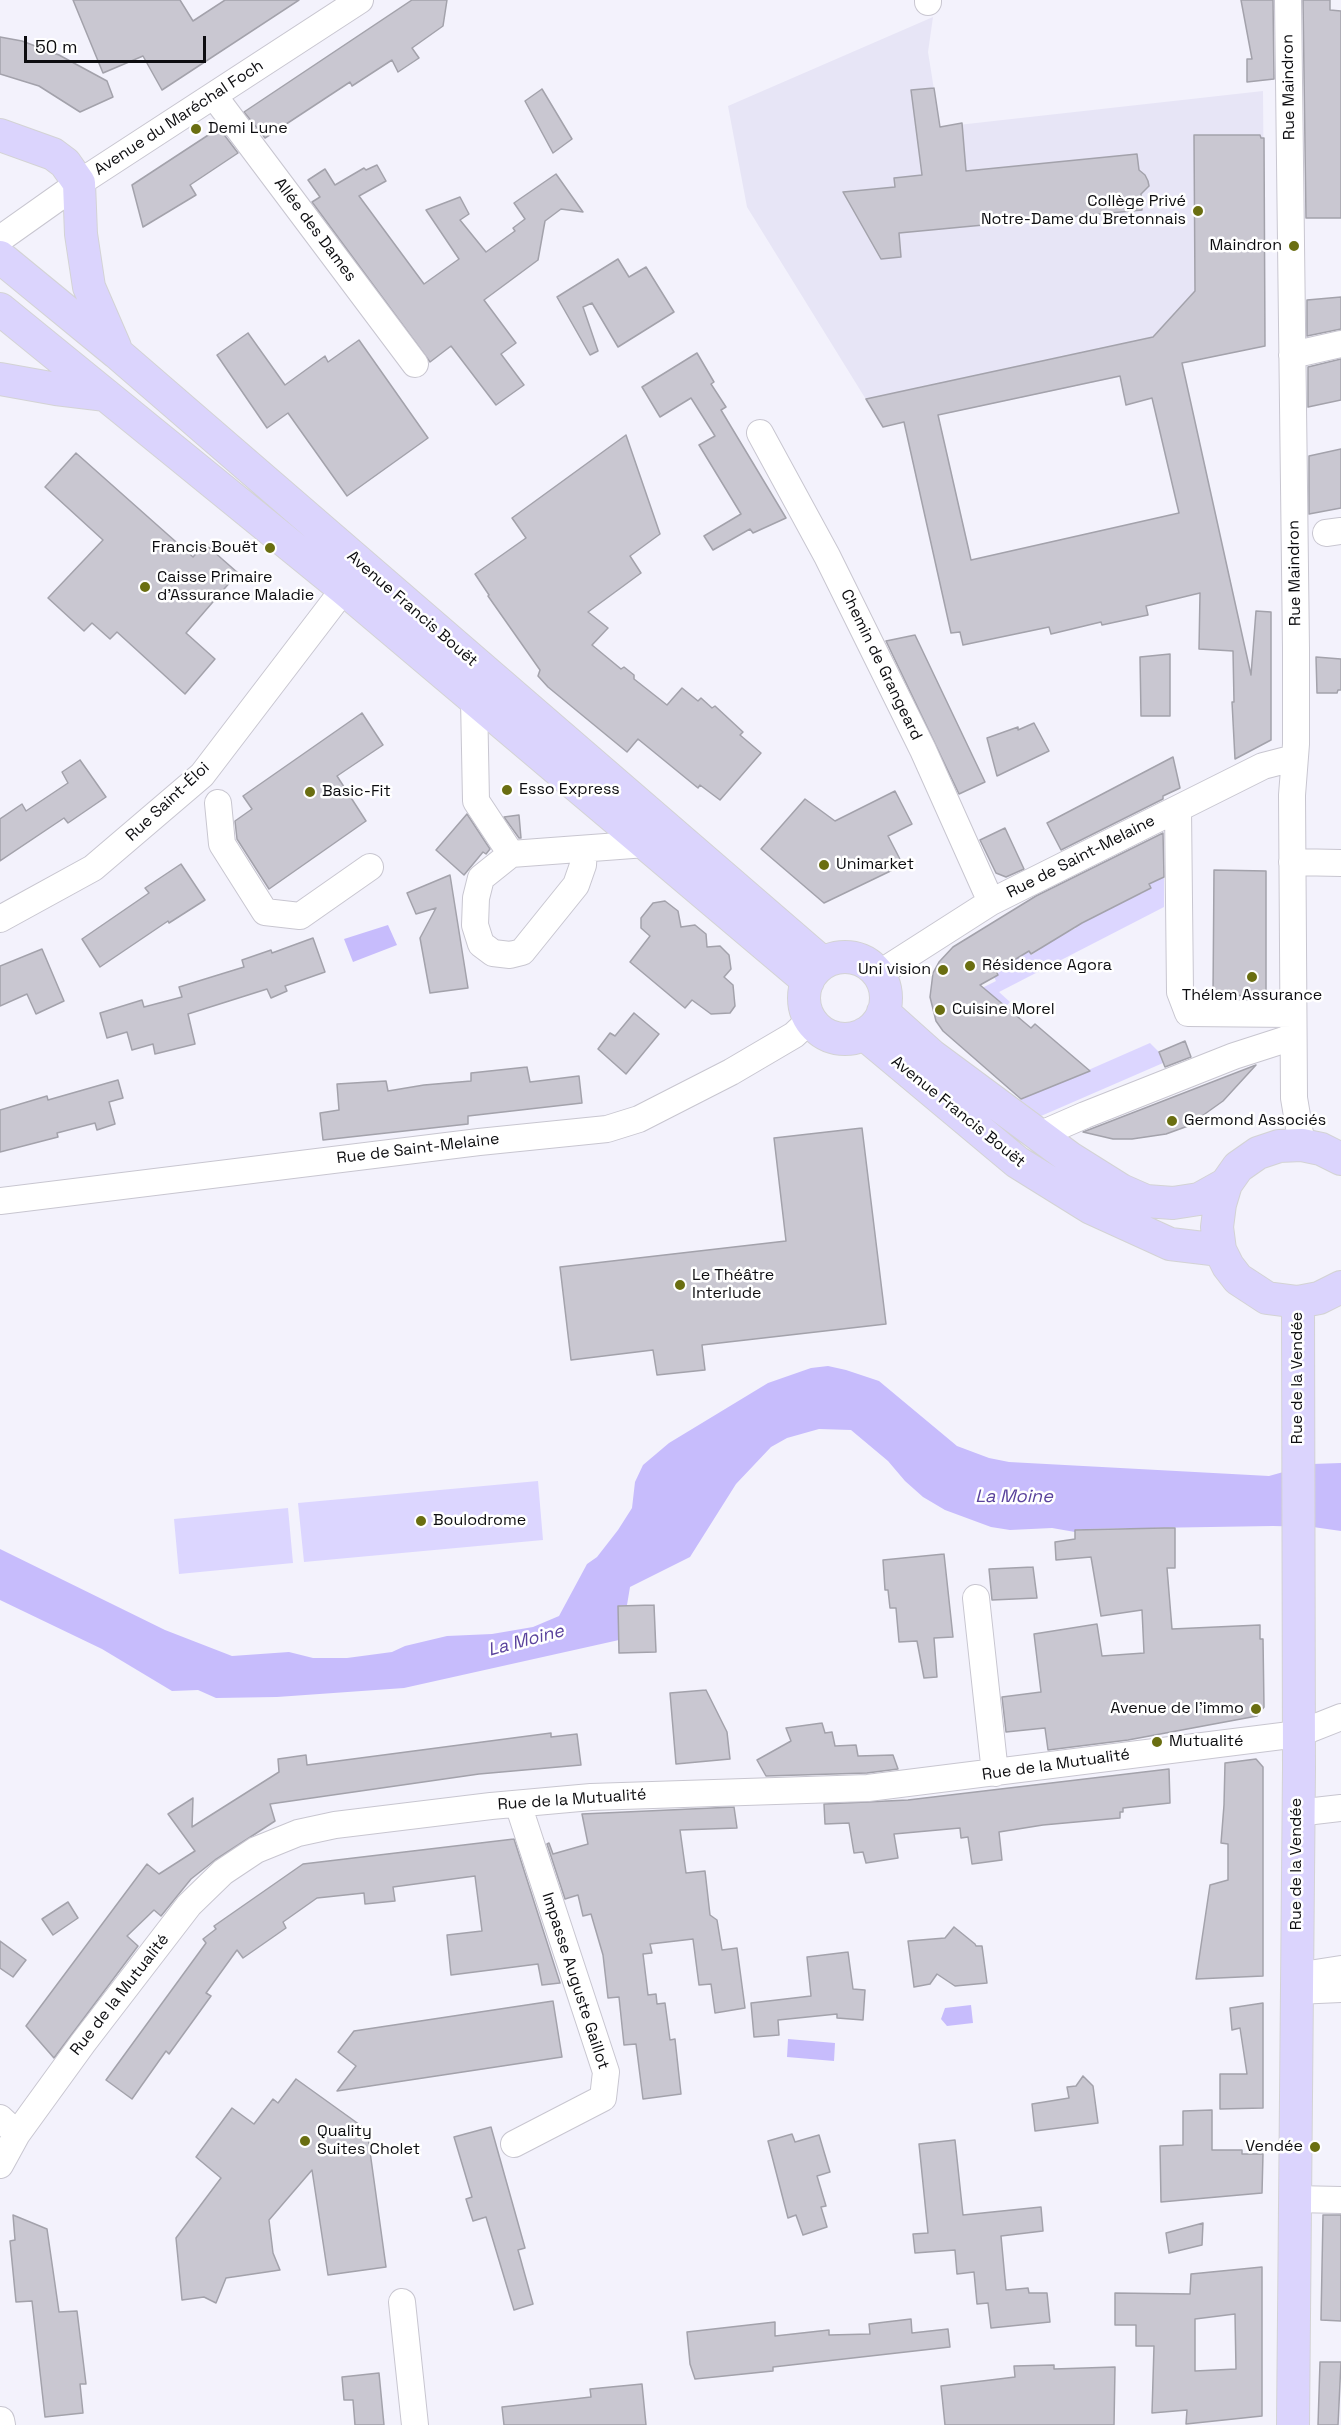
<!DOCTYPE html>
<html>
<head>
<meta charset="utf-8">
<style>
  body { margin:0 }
  #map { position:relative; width:1341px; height:2425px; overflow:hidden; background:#f3f2fc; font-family:"Space Grotesk",sans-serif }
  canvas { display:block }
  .scale { position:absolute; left:24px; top:36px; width:182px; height:27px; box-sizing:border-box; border:3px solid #0d0d10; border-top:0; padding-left:8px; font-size:18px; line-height:21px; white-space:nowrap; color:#0d0d10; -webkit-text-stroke:4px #fff; paint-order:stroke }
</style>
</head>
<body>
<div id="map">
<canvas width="1341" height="2425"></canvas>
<div class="scale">50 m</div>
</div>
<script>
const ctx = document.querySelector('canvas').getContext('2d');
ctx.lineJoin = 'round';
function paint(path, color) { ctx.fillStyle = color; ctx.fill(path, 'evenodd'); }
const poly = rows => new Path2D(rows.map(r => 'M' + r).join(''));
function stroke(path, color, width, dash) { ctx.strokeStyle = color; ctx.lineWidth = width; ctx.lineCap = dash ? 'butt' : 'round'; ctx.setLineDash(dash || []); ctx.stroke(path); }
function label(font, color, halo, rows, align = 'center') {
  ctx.font = font + ' "Space Grotesk",sans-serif'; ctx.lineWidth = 5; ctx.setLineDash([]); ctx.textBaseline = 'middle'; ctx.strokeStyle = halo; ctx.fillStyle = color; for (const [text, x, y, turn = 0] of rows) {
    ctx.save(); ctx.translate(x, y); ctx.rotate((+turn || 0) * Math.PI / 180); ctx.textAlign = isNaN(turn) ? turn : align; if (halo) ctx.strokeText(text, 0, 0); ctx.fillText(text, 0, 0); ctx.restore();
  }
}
paint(poly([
  [933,17,928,52,940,127,1263,91,1265,346,883,427,747,207,728,106]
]), '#e7e5f6');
paint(poly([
  [1164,876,1164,907,999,992,1010,1002,1001,1012,978,990,996,981,994,977,996,971,1029,951,1031,955,1041,949,1039,945,1064,930,1066,933,1076,928,1074,924,1113,907,1112,903,1138,889,1141,894,1151,888,1149,884],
  [1150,1043,1159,1052,1163,1063,1041,1116,1020,1100],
  [538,1481,543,1540,304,1562,298,1503],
  [288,1508,293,1563,179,1574,174,1519]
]), '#dcd6ff');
paint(poly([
  [388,925,397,945,353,962,344,939],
  [828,1366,846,1370,879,1381,957,1446,989,1458,1009,1462,1269,1476,1312,1464,1341,1463,1341,1531,1313,1527,1273,1526,1086,1529,1075,1530,1075,1532,1052,1528,1010,1530,991,1527,945,1510,923,1497,905,1481,888,1461,851,1430,819,1429,787,1438,771,1447,736,1484,690,1557,630,1587,627,1605,618,1606,619,1640,404,1688,277,1697,216,1698,198,1690,172,1691,102,1649,0,1600,0,1549,165,1630,232,1656,289,1652,313,1658,347,1658,392,1652,405,1646,447,1636,492,1634,533,1627,559,1616,587,1564,597,1557,618,1530,632,1508,635,1482,643,1465,669,1443,768,1383,811,1368],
  [971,2005,973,2023,947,2026,941,2019,945,2008],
  [788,2039,835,2043,834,2061,787,2057]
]), '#c7bcfc');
const building = poly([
  [73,0,180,0,193,21,225,0,299,0,162,90,143,56,103,73,73,0],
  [412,0,447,0,443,26,412,48,419,58,398,72,392,60,352,86,350,82,265,138,244,112,412,0],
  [1241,0,1273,0,1274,79,1247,82,1247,59,1252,59,1241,0],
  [1303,0,1330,0,1330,10,1341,11,1341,218,1306,218,1303,0],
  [0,37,22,41,59,55,107,81,113,97,80,112,39,86,0,74,0,37],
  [934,88,940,127,962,123,966,171,1137,154,1139,170,1145,175,1148,181,1149,186,1141,194,1142,210,899,233,901,257,881,259,843,192,895,187,894,178,922,175,911,90,934,88],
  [542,89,572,139,553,153,525,101,542,89],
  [219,128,238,153,190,185,196,195,143,227,132,185,219,128],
  [1194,135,1260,135,1261,138,1264,138,1265,346,1182,363,1251,675,1256,611,1271,612,1271,740,1235,759,1232,702,1234,702,1233,651,1199,649,1200,593,1146,606,1148,615,1102,625,1101,622,1051,634,1049,627,963,645,960,632,951,633,904,422,883,427,866,399,1153,337,1195,291,1194,135],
  [1120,376,1126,405,1152,398,1179,513,971,560,938,415,1120,376],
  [377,165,386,181,359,196,424,284,459,259,426,210,460,197,469,214,460,220,486,252,515,231,513,228,525,219,514,203,556,174,583,212,561,209,545,221,538,260,484,300,516,343,501,354,524,385,496,405,451,346,430,362,312,202,320,197,308,180,325,169,335,185,364,168,366,170,377,165],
  [618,259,629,277,646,267,674,312,618,347,592,303,583,307,598,351,590,355,557,297,618,259],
  [1341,297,1341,329,1307,336,1307,300,1341,297],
  [248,333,285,385,325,356,328,362,359,340,428,438,347,496,288,413,267,428,217,355,248,333],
  [697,353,714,382,711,384,726,407,721,410,786,518,753,533,750,529,713,550,704,536,741,514,699,445,715,436,691,398,660,417,642,387,697,353],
  [1341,359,1341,400,1308,407,1308,367,1341,359],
  [626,435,660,534,630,556,641,573,588,612,608,628,592,645,621,669,624,667,634,675,634,679,667,705,682,688,698,701,701,698,712,708,715,706,743,732,740,735,761,753,720,800,700,785,698,788,638,739,627,752,548,687,538,676,540,670,488,596,489,595,475,574,526,538,512,518,626,435],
  [1341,449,1341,508,1309,514,1309,456,1341,449],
  [76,453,193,557,205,544,238,573,186,633,215,659,185,694,117,632,110,639,92,623,84,631,48,598,103,540,45,487,76,453],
  [915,635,985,782,959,794,886,641,915,635],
  [1170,654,1170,716,1141,716,1140,657,1170,654],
  [1316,657,1341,659,1341,690,1338,690,1337,693,1317,693,1316,657],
  [362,713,383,745,337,776,366,821,269,889,237,839,235,821,252,809,243,796,362,713],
  [1034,723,1049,751,997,776,987,738,1018,727,1018,730,1034,723],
  [1173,757,1180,788,1163,796,1163,799,1061,850,1047,823,1173,757],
  [80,760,106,797,68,823,64,818,0,861,0,819,22,804,26,811,68,783,62,772,80,760],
  [895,791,912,824,888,836,903,865,824,903,761,849,805,799,835,821,895,791],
  [467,814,490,849,486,854,483,852,464,875,436,850,467,814],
  [519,815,521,838,519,838,504,817,519,815],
  [1005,828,1024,869,1006,877,996,873,980,840,1005,828],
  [1163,833,1164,877,1149,884,1151,888,1082,923,1031,954,1029,951,996,971,998,975,980,985,1031,1028,1035,1024,1090,1071,1021,1099,943,1031,936,1021,930,997,933,973,939,962,953,947,1036,896,1163,833],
  [181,864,205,900,169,923,168,921,100,967,82,939,149,893,145,888,181,864],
  [1214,870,1266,871,1266,996,1213,995,1214,870],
  [450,875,468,988,430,993,420,938,436,908,416,914,407,893,450,875],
  [665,901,678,911,681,927,695,925,706,934,707,947,720,946,729,955,731,969,724,977,733,985,735,1006,730,1013,711,1014,692,1000,685,1008,630,962,650,936,641,928,641,918,653,903,665,901],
  [313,938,325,972,285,986,287,991,271,998,267,989,188,1014,195,1044,155,1054,153,1044,132,1050,127,1032,107,1038,100,1013,142,1000,144,1007,182,997,179,987,244,967,242,960,271,950,272,953,313,938],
  [42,949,64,1001,36,1014,27,994,0,1006,0,966,42,949],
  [634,1013,659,1034,626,1074,598,1049,610,1033,615,1036,634,1013],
  [1185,1041,1191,1057,1165,1067,1159,1052,1185,1041],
  [1256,1065,1223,1101,1188,1126,1166,1134,1132,1139,1113,1139,1083,1132,1256,1065],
  [527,1067,530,1082,579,1076,582,1103,468,1116,468,1124,323,1140,320,1113,339,1110,337,1084,386,1081,388,1091,424,1085,471,1081,471,1073,527,1067],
  [118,1080,123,1098,109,1102,115,1124,97,1130,95,1123,57,1133,58,1137,0,1152,0,1110,47,1096,48,1100,118,1080],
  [862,1128,886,1324,702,1345,705,1370,657,1375,653,1350,571,1360,560,1267,786,1241,774,1138,862,1128],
  [1164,1528,1175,1528,1175,1568,1167,1568,1172,1629,1260,1625,1260,1639,1263,1639,1264,1707,1257,1716,1128,1740,1048,1750,1045,1728,1006,1732,1002,1697,1041,1692,1034,1634,1097,1624,1102,1656,1144,1653,1142,1610,1101,1616,1091,1557,1056,1560,1055,1542,1075,1539,1075,1530,1164,1528],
  [944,1554,953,1637,934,1638,937,1677,924,1678,917,1641,899,1642,896,1608,890,1608,888,1590,885,1590,883,1560,944,1554],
  [1033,1567,1037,1598,992,1600,989,1569,1033,1567],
  [654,1605,656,1652,619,1653,618,1606,654,1605],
  [706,1690,727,1732,730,1759,676,1764,670,1693,706,1690],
  [822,1723,825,1733,832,1732,835,1746,856,1745,858,1756,893,1755,898,1769,867,1773,766,1776,757,1760,791,1741,786,1728,822,1723],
  [551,1733,551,1737,577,1734,581,1765,479,1774,270,1804,275,1821,215,1860,191,1879,161,1916,154,1910,127,1936,138,1946,54,2058,26,2026,147,1864,159,1874,195,1851,168,1814,193,1798,192,1827,279,1772,278,1759,306,1755,307,1765,551,1733],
  [1256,1759,1263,1767,1263,1976,1196,1979,1210,1885,1228,1880,1228,1844,1221,1843,1224,1805,1225,1763,1256,1759],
  [1169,1769,1170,1803,1123,1808,1123,1812,1120,1812,1120,1818,1043,1825,999,1832,1002,1860,972,1864,968,1837,961,1838,960,1828,894,1834,898,1858,866,1863,863,1852,854,1853,849,1823,825,1824,824,1804,908,1800,1169,1769],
  [734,1807,737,1828,680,1830,686,1873,705,1871,710,1915,717,1920,722,1950,737,1948,745,2008,715,2013,711,1984,699,1985,693,1939,650,1944,652,1953,643,1954,648,1995,656,1994,657,2004,665,2003,670,2040,675,2039,681,2094,643,2099,636,2044,624,2045,619,1997,608,1998,603,1955,591,1914,583,1916,578,1895,565,1899,547,1844,549,1843,553,1854,588,1844,582,1814,734,1807],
  [514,1839,560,1983,542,1985,538,1964,451,1975,447,1935,482,1931,475,1876,393,1887,395,1901,365,1904,364,1893,317,1898,283,1922,286,1928,243,1958,237,1950,206,1993,211,1996,169,2054,166,2051,132,2099,106,2080,206,1943,203,1939,216,1929,214,1926,303,1864,514,1839],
  [68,1902,78,1918,53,1935,42,1919,68,1902],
  [954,1927,975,1944,976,1946,982,1946,987,1983,955,1986,937,1974,930,1984,914,1987,908,1941,945,1938,954,1927],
  [0,1941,26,1960,13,1977,0,1968,0,1941],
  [848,1952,853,1989,865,1990,863,2020,837,2018,837,2014,778,2020,779,2035,754,2037,751,2003,811,1996,807,1957,848,1952],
  [553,2001,562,2057,337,2091,356,2066,338,2052,354,2031,553,2001],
  [1263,2003,1263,2108,1220,2109,1220,2074,1247,2074,1240,2028,1232,2030,1230,2008,1263,2003],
  [1083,2076,1093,2086,1098,2123,1035,2131,1032,2104,1069,2098,1067,2087,1076,2086,1083,2076],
  [296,2079,367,2130,386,2267,328,2275,312,2170,269,2220,273,2253,280,2270,226,2278,216,2303,204,2297,182,2300,176,2238,221,2178,196,2157,232,2108,254,2124,273,2099,278,2103,296,2079],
  [1212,2110,1212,2150,1242,2150,1242,2154,1263,2154,1262,2193,1161,2202,1160,2146,1183,2145,1183,2111,1212,2110],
  [491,2127,525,2248,518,2250,533,2304,514,2310,486,2217,473,2221,466,2199,472,2197,454,2137,491,2127],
  [792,2134,795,2142,819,2135,830,2172,817,2176,826,2206,821,2207,827,2227,803,2235,796,2215,788,2218,768,2141,792,2134],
  [955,2140,963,2215,1041,2207,1043,2231,1001,2236,1006,2290,1028,2288,1029,2293,1047,2293,1050,2322,991,2328,988,2303,977,2304,974,2272,957,2274,955,2250,915,2253,913,2234,928,2233,919,2144,955,2140],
  [13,2215,47,2229,59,2312,77,2311,86,2384,80,2384,83,2413,45,2417,32,2301,16,2302,10,2241,15,2240,13,2215],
  [1323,2215,1341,2215,1341,2321,1321,2320,1323,2215],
  [1203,2223,1202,2245,1169,2253,1166,2233,1203,2223],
  [1262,2267,1262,2416,1186,2424,1187,2410,1152,2413,1154,2346,1136,2346,1136,2325,1115,2325,1115,2293,1190,2294,1191,2274,1262,2267],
  [1235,2314,1236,2369,1195,2371,1195,2319,1235,2314],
  [911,2319,912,2333,948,2329,950,2347,773,2367,773,2371,695,2379,690,2364,687,2332,775,2322,775,2336,829,2330,829,2335,870,2334,869,2324,911,2319],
  [1320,2362,1341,2362,1338,2425,1318,2425,1320,2362],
  [1054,2365,1054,2369,1115,2367,1114,2425,945,2425,941,2386,1015,2377,1014,2366,1054,2365],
  [379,2373,384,2425,355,2425,353,2400,344,2400,342,2377,379,2373],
  [642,2384,646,2425,504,2425,502,2407,591,2397,590,2389,642,2384]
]);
paint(building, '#c9c7d1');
stroke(building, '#a3a2ab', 1.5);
const minor = poly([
  [928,0,928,2],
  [1288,0,1296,648,1296,744,1292,795,1294,1098,1302,1145],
  [214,96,415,364],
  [0,239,79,183,360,0],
  [1292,355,1341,344],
  [760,433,827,556,923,750,991,902],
  [1326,533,1341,531],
  [474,699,476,801,511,854,646,844],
  [218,803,222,844,265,912,300,916,370,867],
  [1178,809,1180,992,1188,1013,1293,1014],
  [511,854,481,878,476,898,475,925,481,944,493,953,510,955,522,952,576,885,583,865,584,849],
  [1292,862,1341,863],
  [0,919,93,868,202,775,344,589],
  [879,976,891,966,991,902,1263,766,1294,758],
  [1039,1135,1085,1115,1234,1056,1293,1037],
  [0,1201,479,1142,607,1129,639,1119,731,1072,794,1035,810,1020],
  [976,1598,995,1773],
  [1297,1813,1341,1808],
  [1296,1976,1341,1969],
  [1296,1991,1341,1989],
  [0,2118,17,2134],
  [514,2144,603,2098,606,2072,518,1804],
  [0,2165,17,2134,83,2043,189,1905,223,1872,256,1850,298,1833,335,1825,491,1806,591,1797,868,1788,1298,1734,1341,1717],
  [1294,2199,1341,2200],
  [402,2302,415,2425],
  [1,2425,1,2420,2,2425]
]);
const major = poly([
  [0,135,53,154,65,163,79,183,81,234,89,287,115,347],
  [0,257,117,353,823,963],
  [0,309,344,589,808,981],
  [0,379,56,389,106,395],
  '804 998a41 41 0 1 1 82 0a41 41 0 1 1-82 0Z',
  [883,1012,931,1055,1070,1158,1121,1190,1146,1201,1173,1203,1199,1199,1226,1184],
  [864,1034,1017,1162,1091,1208,1170,1244,1220,1250],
  [1341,1159,1321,1149,1302,1145,1279,1146,1258,1153,1238,1167,1226,1184,1220,1204,1217,1227,1220,1250,1228,1266,1238,1279,1267,1298,1298,1302,1319,1298,1341,1287],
  [1293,2425,1299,1768,1298,1302]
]);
stroke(minor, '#c8c6d0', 28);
stroke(major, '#d3d3d4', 34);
stroke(minor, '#fff', 26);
stroke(major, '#dbd4fd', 32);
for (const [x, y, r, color] of [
  [196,129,6,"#6a6e11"],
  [1198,211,6,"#6a6e11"],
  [1294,246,6,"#6a6e11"],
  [270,548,6,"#6a6e11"],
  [145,587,6,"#6a6e11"],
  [507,790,6,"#6a6e11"],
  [310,792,6,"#6a6e11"],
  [824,865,6,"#6a6e11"],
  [970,966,6,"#6a6e11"],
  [943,970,6,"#6a6e11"],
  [1252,977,6,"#6a6e11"],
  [940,1010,6,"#6a6e11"],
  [1172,1121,6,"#6a6e11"],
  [680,1285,6,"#6a6e11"],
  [421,1521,6,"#6a6e11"],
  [1256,1709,6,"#6a6e11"],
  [1157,1742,6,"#6a6e11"],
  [305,2141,6,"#6a6e11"],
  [1315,2147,6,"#6a6e11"]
]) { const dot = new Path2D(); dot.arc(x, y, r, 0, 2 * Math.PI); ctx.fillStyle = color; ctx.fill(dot); stroke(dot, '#fff', 2); }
label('16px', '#0d0d10', '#fff', [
  ["Rue Maindron",1289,87,-91],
  ["Avenue du Maréchal Foch",179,118,-33],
  ["Allée des Dames",315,230,53],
  ["Rue Maindron",1295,573,-91],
  ["Avenue Francis Bouët",412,609,41],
  ["Chemin de Grangeard",881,665,64],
  ["Rue Saint-Éloi",168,802,-43],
  ["Rue de Saint-Melaine",1081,857,-27],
  ["Avenue Francis Bouët",958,1112,39],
  ["Rue de Saint-Melaine",418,1149,-7],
  ["Rue de la Vendée",1298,1378,-90],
  ["Rue de la Mutualité",1056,1765,-8],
  ["Rue de la Mutualité",572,1800,-4],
  ["Rue de la Vendée",1297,1864,-90],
  ["Impasse Auguste Gaillot",575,1981,72],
  ["Rue de la Mutualité",120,1995,-52]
]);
label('16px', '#0d0d10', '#fff', [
  ["Demi Lune",208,129],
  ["Collège Privé",1186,202,"right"],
  ["Notre-Dame du Bretonnais",1186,220,"right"],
  ["Maindron",1282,246,"right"],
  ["Francis Bouët",258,548,"right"],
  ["Caisse Primaire",157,578],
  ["d'Assurance Maladie",157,596],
  ["Esso Express",519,790],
  ["Basic-Fit",322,792],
  ["Unimarket",836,865],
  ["Résidence Agora",982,966],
  ["Uni vision",931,970,"right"],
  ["Thélem Assurance",1252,996,"center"],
  ["Cuisine Morel",952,1010],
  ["Germond Associés",1184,1121],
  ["Le Théâtre",692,1276],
  ["Interlude",692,1294],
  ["Boulodrome",433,1521],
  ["Avenue de l'immo",1244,1709,"right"],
  ["Mutualité",1169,1742],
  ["Quality",317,2132],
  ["Suites Cholet",317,2150],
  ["Vendée",1303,2147,"right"]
], 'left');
label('italic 18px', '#5a429c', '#fff', [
  ["La Moine",1014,1497],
  ["La Moine",526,1641,-15]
]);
</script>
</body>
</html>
